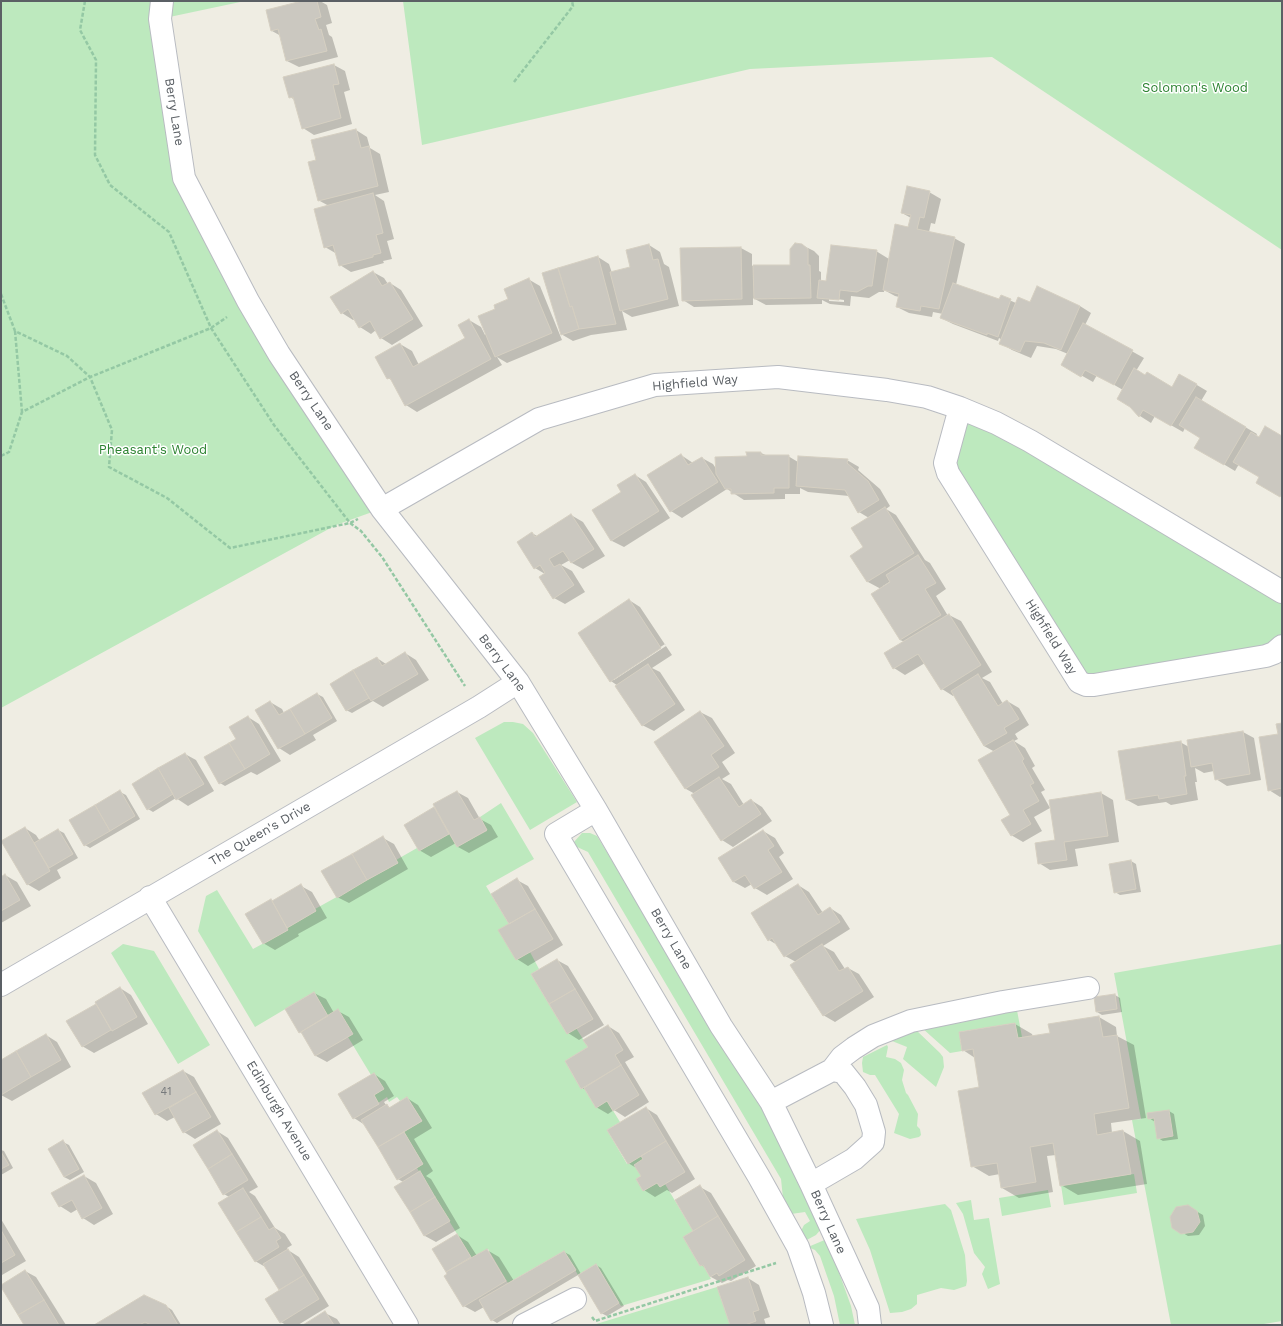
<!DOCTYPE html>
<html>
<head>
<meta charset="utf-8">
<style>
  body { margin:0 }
  #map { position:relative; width:1283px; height:1326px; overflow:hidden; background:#efede3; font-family:"Work Sans",sans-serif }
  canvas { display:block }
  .frame { position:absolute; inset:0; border:2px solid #5b6065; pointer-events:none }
</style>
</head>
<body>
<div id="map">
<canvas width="1283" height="1326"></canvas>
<div class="frame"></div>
</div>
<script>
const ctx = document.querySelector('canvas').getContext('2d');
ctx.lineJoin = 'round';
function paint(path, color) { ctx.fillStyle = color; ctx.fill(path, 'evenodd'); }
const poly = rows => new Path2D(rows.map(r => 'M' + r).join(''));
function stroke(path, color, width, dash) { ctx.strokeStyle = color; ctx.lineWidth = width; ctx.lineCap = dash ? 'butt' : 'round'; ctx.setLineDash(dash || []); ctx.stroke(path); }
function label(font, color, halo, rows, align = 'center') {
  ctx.font = font + ' "Work Sans",sans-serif'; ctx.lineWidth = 3; ctx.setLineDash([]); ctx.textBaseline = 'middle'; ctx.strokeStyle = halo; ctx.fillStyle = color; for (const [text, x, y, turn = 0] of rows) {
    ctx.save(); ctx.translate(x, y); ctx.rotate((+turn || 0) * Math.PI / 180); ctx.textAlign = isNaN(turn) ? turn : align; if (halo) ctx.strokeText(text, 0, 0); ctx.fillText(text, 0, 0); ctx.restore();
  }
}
paint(poly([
  [1,1,245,1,160,19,184,178,375,511,336,525,1,708],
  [403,1,1282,1,1282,250,992,57,750,69,422,145],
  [960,408,1282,592,1282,646,1094,685,947,453],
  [504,722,513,722,523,724,533,733,577,802,530,830,475,738],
  [501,803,534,859,486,886,509,924,516,960,530,952,539,969,531,974,567,1034,576,1028,588,1047,565,1061,581,1089,584,1088,596,1108,607,1101,620,1122,607,1130,627,1164,641,1156,643,1159,641,1176,636,1179,643,1191,657,1183,660,1187,665,1184,693,1231,683,1237,700,1266,703,1265,711,1279,621,1306,596,1264,578,1275,564,1251,508,1283,488,1249,472,1258,471,1257,417,1168,423,1164,404,1132,422,1121,407,1097,400,1101,397,1097,389,1102,387,1097,378,1103,374,1095,383,1089,374,1073,371,1075,348,1037,352,1034,328,1016,314,992,255,1027,198,931,206,896,217,890,253,949,288,930,287,928,316,911,315,909,398,863,396,860,417,848,419,851,449,834,457,847,487,831,480,817],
  [582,833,590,833,597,836,761,1105,822,1228,816,1235,803,1242,801,1231,804,1225,810,1221,805,1212,791,1214,784,1208,781,1179,588,852,575,846,574,842],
  [123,944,154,951,210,1045,178,1064,111,953],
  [1282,944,1282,1321,1258,1325,1171,1325,1132,1120,1141,1119,1114,973],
  [1016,1005,1022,1037,1018,1038,1015,1023,959,1032,962,1051,950,1053,922,1028],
  [916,1030,940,1053,943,1057,944,1067,936,1087,903,1059,907,1047,892,1041],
  [887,1045,888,1047,886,1057,895,1059,901,1063,904,1070,902,1080,906,1093,908,1095,918,1114,917,1126,920,1129,921,1135,919,1137,910,1139,894,1133,899,1114,875,1075,870,1075,863,1072,862,1063,863,1057],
  [1134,1174,1137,1193,1064,1205,1061,1185],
  [1048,1190,1051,1207,1002,1216,999,1198],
  [971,1200,974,1220,989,1218,1000,1284,988,1289,982,1274,985,1267,974,1253,963,1214,956,1203],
  [945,1204,951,1210,965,1255,967,1281,966,1286,954,1290,941,1288,917,1295,917,1304,911,1309,902,1312,890,1313,870,1250,856,1219],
  [827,1239,851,1306,855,1325,840,1325,834,1296,820,1256,815,1250,808,1247],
  [717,1287,730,1325,593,1325]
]), '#bde9be');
paint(poly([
  [307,1,320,1,327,5,332,23,326,25,329,35,332,37,338,57,299,67,287,61,281,36,272,31],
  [334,65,345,71,350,90,344,92,352,124,314,135,303,128,295,100,290,97],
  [356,130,367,137,370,148,380,154,389,192,375,195,384,201,394,239,387,241,392,259,383,261,384,263,351,272,340,265,337,254,325,247,329,206,318,200,317,161],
  [929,192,941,199,935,224,931,223,929,232,954,238,965,244,956,285,1000,300,1002,297,1016,303,1080,306,1091,313,1085,325,1144,358,1136,371,1172,388,1180,375,1207,391,1201,401,1257,434,1256,436,1259,438,1282,437,1282,497,1257,482,1261,477,1239,464,1235,471,1195,447,1201,438,1185,428,1183,432,1155,416,1151,423,1140,416,1130,406,1123,390,1097,375,1093,382,1063,365,1068,354,1056,349,1037,346,1031,358,1012,350,1000,343,1002,340,999,338,998,341,953,324,941,318,943,314,933,312,932,317,909,313,897,307,899,297,895,296,884,290,884,292,879,292,869,298,851,296,850,306,830,304,822,300,822,304,766,305,753,298,753,305,694,307,683,300,741,248,752,254,752,266,791,266,802,245,814,251,819,256,819,271,821,272,821,281,827,282,876,251,889,259,909,228,911,218,902,213],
  [829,298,844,300,844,302,829,301],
  [649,245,660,252,664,264,669,267,679,306,632,317,622,311,627,330,591,335,573,341,561,334,598,257,609,264,612,273,631,268],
  [373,272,384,278,388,284,390,283,401,290,423,326,392,345,381,338,376,330,371,334,360,327,355,319,353,320,342,313],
  [528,279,540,286,562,340,507,363,497,357,502,365,417,412,406,405,393,381,388,378,400,344,412,351,419,365,467,338,469,320,481,327,485,335,486,334,497,309,510,300],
  [747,453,761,453,768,456,788,456,798,462,847,460,859,467,858,470,880,489,890,506,886,509,896,515,925,560,930,563,946,589,936,596,948,616,949,615,961,621,992,672,982,678,990,682,1003,704,1007,701,1019,708,1029,725,1015,734,1018,739,1014,741,1025,748,1035,766,1032,768,1045,790,1041,792,1050,808,1034,817,1042,831,1023,842,1011,835,1011,816,995,752,984,746,954,695,953,696,942,689,925,663,905,675,894,668,905,642,900,640,881,589,868,582,851,556,865,547,869,518,859,512,849,496,808,492,800,488,800,494,785,494,785,499,744,500,727,489,682,518,671,511,681,455,693,463,702,458,713,464,717,470,748,457],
  [891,581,891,583,884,587,883,586],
  [635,475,646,482,670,518,624,547,612,541,593,511,622,492],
  [571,515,583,522,605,556,583,569,572,563,570,560,561,565,572,571,585,592,565,604,554,598,545,574,535,568,532,533,537,536],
  [629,600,640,607,672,655,652,668,660,672,685,710,654,731,642,725,618,686,611,681],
  [665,644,666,646,614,680,614,678],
  [405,653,416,660,429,680,383,707,373,701,352,713,346,710,354,671,377,658,386,664],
  [317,694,323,697,337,721,313,735,316,740,290,755,279,748,270,702,282,709,284,713],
  [700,712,712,718,735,753,722,762,730,774,722,779,731,784,744,805,751,800,762,807,772,821,733,847,722,840,695,794,686,789,655,742],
  [248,717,259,724,281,761,257,775,251,772,225,786,220,783],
  [1282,724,1282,796,1280,797,1269,790,1279,735],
  [1243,732,1254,738,1261,780,1227,786,1216,779,1214,771,1204,773,1195,768,1197,782,1195,782,1198,800,1171,805,1166,802,1138,806,1127,800,1180,742,1189,747],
  [185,754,196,760,214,791,188,806,176,798,153,812,148,809],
  [120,792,126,795,140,819,90,848,85,845],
  [457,792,468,798,480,819,491,825,498,837,469,853,458,847,456,843,431,857,419,850,405,825,436,808],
  [1101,793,1113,800,1119,842,1075,849,1078,866,1050,870,1039,863,1056,841,1050,801],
  [25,828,36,835,40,841,58,830,64,833,78,858,57,870,61,878,39,891,27,884],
  [763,831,775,838,784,853,779,857,793,879,767,895,755,888,752,884,745,888,734,882,719,859],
  [383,838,394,844,408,869,349,903,337,897],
  [1131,861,1136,864,1141,892,1120,895,1115,892],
  [5,875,17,882,31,906,1,923,1,878],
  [517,880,528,886,563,945,528,966,517,959,511,925],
  [798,885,809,892,823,913,830,908,841,915,850,929,823,946,834,952,845,969,848,968,859,974,874,997,835,1022,823,1015,796,962,785,956,779,946,769,940],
  [301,886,312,892,327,918,298,934,299,936,275,950,263,943,273,902],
  [557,960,568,966,604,1025,579,1040,568,1033],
  [120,988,131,995,148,1024,94,1053,82,1046,68,1022,98,1004],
  [314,993,326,999,334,1013,338,1011,349,1017,363,1040,327,1062,316,1056,303,1034,300,1032],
  [1115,995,1120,998,1122,1012,1102,1015,1097,1012],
  [1099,1017,1116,1027,1117,1036,1134,1045,1146,1118,1111,1123,1112,1133,1123,1131,1140,1141,1147,1184,1078,1195,1061,1185,1056,1155,1047,1156,1053,1192,1019,1198,1002,1188,1000,1174,989,1176,972,1166,980,1088,975,1058,963,1050,1015,1024,1032,1034,1033,1037,1051,1034],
  [608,1026,619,1033,634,1057,625,1062,649,1102,625,1117,614,1110,608,1114,596,1107,586,1090,582,1088,589,1047],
  [46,1035,57,1042,71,1067,12,1101,1,1095,1,1061],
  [183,1071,194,1077,221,1124,195,1139,184,1132,175,1117,167,1121,156,1114],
  [374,1074,385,1081,394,1096,384,1102,386,1105,391,1108,407,1098,418,1105,432,1128,414,1139,433,1171,426,1176,431,1179,460,1228,436,1242,425,1236,396,1187,403,1182,398,1179,365,1125,354,1118],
  [646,1108,657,1115,695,1179,672,1193,667,1190,655,1197,644,1190,642,1176,638,1169,628,1163],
  [1169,1111,1174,1114,1178,1139,1163,1141,1158,1138,1155,1122,1149,1118],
  [217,1131,228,1138,258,1187,249,1192,255,1196,275,1228,285,1234,292,1245,287,1248,288,1250,299,1257,329,1306,298,1325,286,1325,281,1322,281,1290,267,1268,255,1261,229,1197,224,1194],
  [63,1142,69,1145,84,1172,70,1180,64,1177],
  [1,1150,4,1151,13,1168,1,1175],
  [84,1176,96,1183,113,1214,94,1225,83,1218,78,1209,71,1213,60,1206],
  [700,1187,711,1193,756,1266,731,1281,728,1280,722,1283,711,1277,706,1268,701,1265,695,1231],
  [1187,1206,1203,1215,1205,1226,1199,1235,1188,1236,1173,1227],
  [1,1219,26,1261,2,1275,1,1275],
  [457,1235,468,1242,477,1256,487,1250,499,1257,514,1281,564,1252,570,1255,581,1274,596,1265,601,1268,624,1306,607,1316,601,1313,578,1275,497,1323,492,1320,484,1307,475,1312,464,1306,448,1274,434,1249],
  [25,1271,36,1277,66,1325,25,1325],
  [748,1278,759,1285,770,1317,764,1319,766,1325,731,1325],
  [166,1306,172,1310,181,1325,151,1324,149,1325,96,1325],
  [325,1313,337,1319,341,1325,305,1325]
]), '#0003');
const building = poly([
  [302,1,317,1,321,17,315,19,319,30,321,29,327,51,286,61,278,29,271,31,266,10,302,1],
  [334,64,339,84,333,85,341,118,302,129,293,97,289,98,283,77,334,64],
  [356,129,361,148,369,146,378,186,318,201,308,162,316,160,311,140,356,129],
  [907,186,930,191,924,218,920,217,917,229,955,237,939,309,921,306,920,311,896,307,899,294,883,290,895,224,908,227,911,215,901,213,907,186],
  [373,193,383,233,376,235,381,253,373,255,373,257,339,266,333,245,324,248,314,209,373,193],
  [795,243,802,244,808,249,808,265,810,265,811,298,754,299,753,265,790,265,790,249,795,243],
  [649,244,653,260,658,259,668,299,620,311,610,272,630,267,626,250,649,244],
  [831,245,877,250,872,286,868,286,857,292,840,290,839,300,817,298,819,280,826,281,831,245],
  [741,247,742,299,682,301,680,248,741,247],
  [598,256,616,324,579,329,572,306,570,307,558,268,598,256],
  [558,268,570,307,572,306,579,329,561,335,542,273,558,268],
  [373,271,382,286,390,282,413,319,380,339,370,321,359,328,348,309,341,314,330,297,373,271],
  [529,278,552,333,495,357,478,316,495,309,494,305,508,299,504,289,529,278],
  [953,283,999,299,1001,295,1011,299,998,337,987,333,987,335,940,318,953,283],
  [1037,286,1080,306,1061,350,1044,343,1025,341,1020,352,999,344,1018,297,1030,302,1037,286],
  [469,319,491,359,405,406,390,378,387,379,375,357,400,343,413,367,465,338,458,325,469,319],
  [1083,323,1133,350,1114,385,1085,370,1081,377,1061,365,1083,323],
  [1134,368,1145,375,1147,372,1172,387,1179,374,1197,384,1171,426,1143,410,1139,417,1130,407,1117,399,1134,368],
  [1196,397,1246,427,1224,465,1194,448,1200,438,1179,425,1196,397],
  [1265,426,1282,436,1282,494,1280,497,1256,483,1259,477,1233,462,1251,432,1259,437,1265,426],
  [746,452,761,452,761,455,789,455,789,488,774,488,774,493,731,494,731,489,725,489,716,474,715,457,747,456,746,452],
  [681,454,688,465,702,457,718,482,670,512,647,475,681,454],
  [798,456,848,459,847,463,868,481,879,500,858,513,845,490,796,486,798,456],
  [635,474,659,511,611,541,592,510,621,492,617,485,635,474],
  [885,507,914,553,867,582,850,556,863,547,851,528,885,507],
  [571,514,594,549,571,563,563,551,549,559,554,567,560,564,574,585,553,599,539,577,545,573,540,565,534,569,517,542,532,532,535,537,571,514],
  [918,555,936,583,925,589,941,615,900,640,871,594,890,582,886,575,918,555],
  [629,599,661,648,610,682,578,633,629,599],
  [949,614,981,665,941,690,918,654,893,669,884,653,949,614],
  [405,652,418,674,371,701,353,670,377,657,382,666,405,652],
  [648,664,675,704,642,726,615,686,648,664],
  [353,670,369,698,346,711,330,684,353,670],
  [978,674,998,706,1007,700,1019,719,1004,728,1007,733,984,746,951,691,978,674],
  [317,693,332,718,305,734,290,709,317,693],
  [270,701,279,715,290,709,305,734,278,749,255,710,270,701],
  [700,711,724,746,711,755,719,767,685,789,654,742,700,711],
  [248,716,270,754,245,769,229,743,236,739,229,727,248,716],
  [1282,723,1282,788,1268,791,1259,737,1278,734,1276,724,1282,723],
  [1243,731,1250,774,1215,780,1212,763,1191,767,1187,740,1243,731],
  [1013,740,1024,759,1022,761,1034,783,1030,785,1039,801,1023,810,1031,824,1011,836,1001,820,1010,815,978,760,1013,740],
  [1181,741,1186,776,1184,776,1187,794,1159,799,1158,795,1126,800,1118,751,1181,741],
  [229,743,245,769,219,784,204,757,229,743],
  [185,753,204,784,176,800,158,768,185,753],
  [158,768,173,794,147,810,132,784,158,768],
  [719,777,739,807,751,799,761,814,721,841,691,795,719,777],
  [120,790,135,816,110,831,95,805,120,790],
  [457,791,474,820,480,817,487,830,457,847,433,804,457,791],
  [1101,792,1108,836,1064,842,1067,860,1038,864,1035,843,1055,840,1049,800,1101,792],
  [95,805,110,831,84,846,69,820,95,805],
  [434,807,449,834,419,851,404,825,434,807],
  [25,827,50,871,27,885,1,841,25,827],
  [58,829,73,854,49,868,34,843,58,829],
  [763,830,774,846,768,850,782,872,754,889,745,875,733,882,718,858,763,830],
  [383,836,398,863,367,880,352,854,383,836],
  [352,854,367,880,337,898,321,871,352,854],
  [1131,860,1136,889,1114,893,1109,864,1131,860],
  [5,874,20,900,1,911,1,877,5,874],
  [517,878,535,909,509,924,491,894,517,878],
  [301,884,316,911,287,928,272,901,301,884],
  [798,884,818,915,830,907,840,922,784,957,772,938,768,941,751,913,798,884],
  [271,899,288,930,263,944,245,914,271,899],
  [535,909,553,939,516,960,498,930,535,909],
  [822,944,839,971,848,967,863,991,823,1016,790,965,822,944],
  [557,959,575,989,549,1004,531,974,557,959],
  [120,987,137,1017,112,1031,95,1002,120,987],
  [575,989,593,1019,567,1034,549,1004,575,989],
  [314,992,328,1016,299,1033,285,1009,314,992],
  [1115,994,1117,1009,1096,1012,1094,997,1115,994],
  [96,1004,111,1030,82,1047,66,1021,96,1004],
  [338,1009,353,1034,315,1056,301,1032,338,1009],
  [1099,1016,1103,1037,1117,1035,1129,1108,1094,1114,1097,1135,1123,1130,1131,1174,1060,1186,1053,1143,1030,1147,1036,1182,1001,1188,997,1163,971,1167,958,1091,979,1087,973,1049,962,1051,959,1032,1015,1023,1018,1038,1050,1033,1048,1024,1099,1016],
  [608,1025,623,1050,615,1055,621,1065,581,1089,565,1061,588,1047,583,1040,608,1025],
  [46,1034,61,1060,31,1077,16,1051,46,1034],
  [16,1051,31,1077,1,1095,1,1060,16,1051],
  [621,1065,639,1095,613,1111,607,1101,596,1108,584,1088,621,1065],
  [183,1070,196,1092,155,1115,142,1093,183,1070],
  [374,1073,384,1089,374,1095,379,1104,353,1119,338,1094,374,1073],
  [196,1092,211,1117,183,1133,169,1108,196,1092],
  [407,1097,422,1121,378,1147,361,1120,387,1104,389,1108,407,1097],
  [646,1107,666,1141,628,1164,607,1130,646,1107],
  [1169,1110,1173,1136,1157,1139,1154,1118,1148,1119,1147,1113,1169,1110],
  [217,1130,232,1154,208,1169,193,1145,217,1130],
  [404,1132,423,1164,397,1180,378,1147,404,1132],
  [63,1140,79,1169,64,1177,48,1149,63,1140],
  [666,1141,685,1172,660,1187,657,1183,643,1191,636,1179,641,1176,634,1165,643,1159,641,1156,666,1141],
  [1,1152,9,1165,1,1169,1,1152],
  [232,1154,248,1180,223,1195,208,1169,232,1154],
  [420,1171,435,1197,410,1212,394,1187,420,1171],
  [84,1175,102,1208,82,1219,72,1200,59,1207,51,1193,84,1175],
  [700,1185,718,1216,693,1231,675,1200,700,1185],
  [243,1188,261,1217,236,1232,218,1203,243,1188],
  [435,1197,450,1221,424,1236,410,1212,435,1197],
  [1188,1205,1197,1211,1200,1222,1193,1232,1181,1234,1172,1228,1170,1217,1176,1207,1188,1205],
  [718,1216,745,1260,719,1276,717,1273,710,1277,703,1265,700,1266,683,1237,718,1216],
  [261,1217,269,1230,274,1227,281,1238,276,1241,279,1247,255,1262,236,1232,261,1217],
  [1,1230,15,1255,1,1263,1,1230],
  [457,1234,471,1257,446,1272,432,1249,457,1234],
  [288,1249,304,1275,279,1290,263,1264,288,1249],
  [487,1249,506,1281,463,1307,444,1276,447,1274,446,1272,487,1249],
  [564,1251,576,1270,491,1321,479,1300,564,1251],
  [596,1264,619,1303,601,1314,578,1275,596,1264],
  [25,1270,44,1300,18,1315,1,1287,1,1285,25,1270],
  [304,1275,319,1299,280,1323,265,1299,304,1275],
  [748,1277,759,1310,753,1312,756,1321,745,1325,730,1325,717,1287,748,1277],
  [144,1295,166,1305,178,1325,151,1325,145,1322,139,1325,94,1325,144,1295],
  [44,1300,59,1325,24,1325,18,1315,44,1300],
  [325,1311,334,1325,303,1325,325,1311]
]);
paint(building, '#cbc8c0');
stroke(building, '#d5cfc1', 1);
const minor = poly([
  [162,1,160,19,184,178,248,301,279,354,382,509,518,682,596,810,721,1026,771,1102,811,1184,868,1308,870,1325],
  [960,408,945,463,948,473,1079,682,1086,685,1094,685,1266,656,1274,653,1282,646],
  [382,509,539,419,655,385,778,377,887,390,927,397,960,408,996,423,1030,441,1282,592],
  [596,810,556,834,759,1177,798,1247,814,1293,822,1325],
  [150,897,407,1325],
  [1,985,479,707,518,682],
  [771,1102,832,1070,842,1057,854,1048,873,1036,911,1021,1003,1002,1088,988],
  [811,1184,854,1159,873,1142,874,1132,866,1105,855,1087,843,1072,832,1070],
  [524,1325,575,1299]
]);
stroke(minor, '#b8bbc1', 24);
stroke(poly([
  [85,1,80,30,96,60,95,155,110,185,169,232,211,328,274,425,350,523,361,531,382,557,465,686],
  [514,82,573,6,572,1],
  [1,294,15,331,67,356,90,377,112,430,109,467,167,498,230,548,350,523,358,519],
  [15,331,22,412],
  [1,456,9,452,22,412,90,377,211,328,227,317],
  [592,1317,595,1321,776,1263]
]), '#94c8a4', 2.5, [4, 2]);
stroke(minor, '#fff', 22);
label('11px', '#777a7c', null, [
  ["41",166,1092]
]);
label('13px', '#2c8331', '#fff', [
  ["Solomon's Wood",1195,88],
  ["Pheasant's Wood",153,450]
]);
label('13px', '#5b6065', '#fff', [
  ["Berry Lane",174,112,81],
  ["Highfield Way",695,383,-5],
  ["Berry Lane",311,401,56],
  ["Highfield Way",1051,637,58],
  ["Berry Lane",502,663,53],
  ["The Queen's Drive",260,834,-30],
  ["Berry Lane",671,939,60],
  ["Edinburgh Avenue",279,1111,59],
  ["Berry Lane",828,1222,66]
]);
</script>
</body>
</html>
